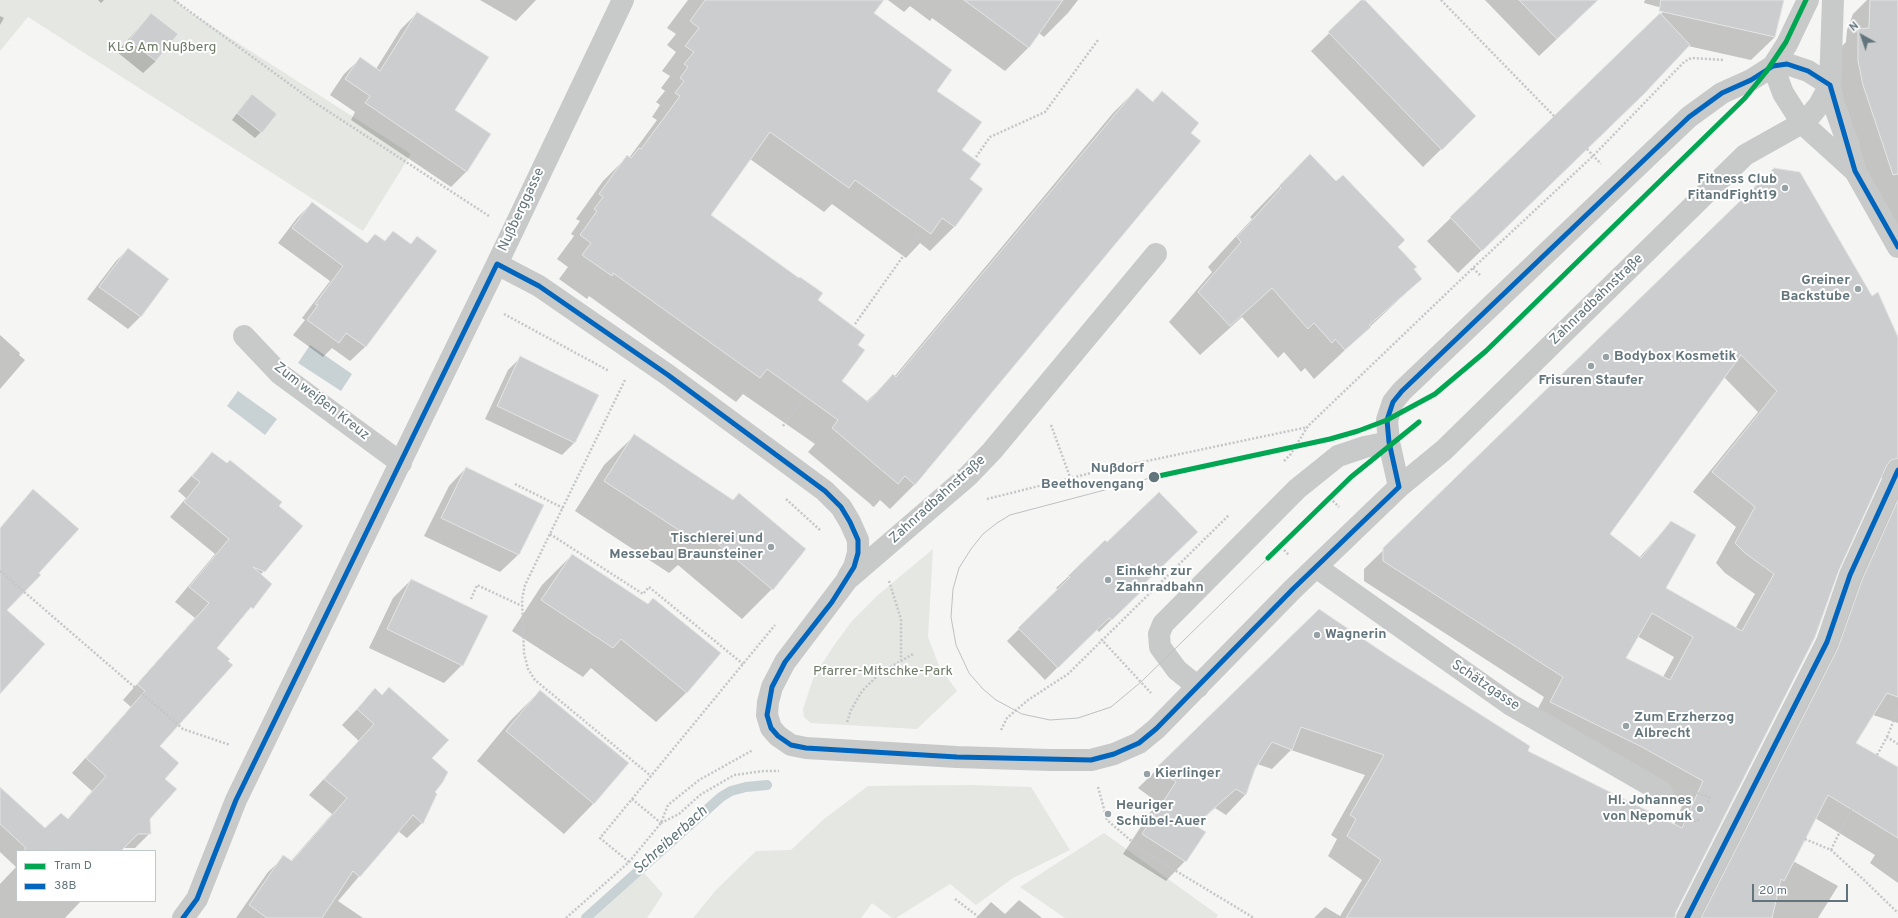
<!DOCTYPE html>
<html>
<head>
<meta charset="utf-8">
<style>
  body { margin:0 }
  #map { position:relative; width:1898px; height:918px; overflow:hidden; background:#f5f5f4; font-family:Overpass,sans-serif }
  canvas { display:block }
  .legend { position:absolute; left:16px; top:850px; width:140px; height:52px; box-sizing:border-box; background:#fff; border:1px solid #c1c8cb; margin:0; padding:5px 7px; list-style:none; font-size:12px; color:#63757c }
  .legend li { display:flex; align-items:center; gap:8px; height:20px }
  .legend b { width:20px; border:1px solid #c1c8cb }
  .north { position:absolute; left:1842px; top:16px; width:40px; height:40px; -webkit-text-stroke:3px #fff; paint-order:stroke; rotate:320deg; font-size:11px; font-weight:700; line-height:16px; text-align:center; color:#63757c }
  .north::after { content:''; display:block; margin:auto; width:14px; height:18px; background:#63757c; clip-path:polygon(50% 0,100% 100%,50% 72%,0 100%) }
  .scale { position:absolute; left:1752px; top:884px; width:96px; height:18px; box-sizing:border-box; border:2px solid #63757c; border-top:0; padding-left:5px; font-size:12px; line-height:14px; white-space:nowrap; color:#63757c; -webkit-text-stroke:3px #fff; paint-order:stroke }
</style>
</head>
<body>
<div id="map">
<canvas width="1898" height="918"></canvas>
<ul class="legend">
<li><b style="height:5px;background:#00a651"></b>Tram D</li>
<li><b style="height:5px;background:#0065bd"></b>38B</li>
</ul>
<div class="north">N</div>
<div class="scale">20 m</div>
</div>
<script>
const ctx = document.querySelector('canvas').getContext('2d');
ctx.lineJoin = 'round';
function paint(path, color) { ctx.fillStyle = color; ctx.fill(path, 'evenodd'); }
const poly = rows => new Path2D(rows.map(r => 'M' + r).join(''));
function stroke(path, color, width, dash) { ctx.strokeStyle = color; ctx.lineWidth = width; ctx.lineCap = dash ? 'butt' : 'round'; ctx.setLineDash(dash || []); ctx.stroke(path); }
function label(font, color, halo, rows, align = 'center') {
  ctx.font = font + ' Overpass,sans-serif'; ctx.lineWidth = 4; ctx.setLineDash([]); ctx.textBaseline = 'middle'; ctx.strokeStyle = halo; ctx.fillStyle = color; for (const [text, x, y, turn = 0] of rows) {
    ctx.save(); ctx.translate(x, y); ctx.rotate((+turn || 0) * Math.PI / 180); ctx.textAlign = isNaN(turn) ? turn : align; if (halo) ctx.strokeText(text, 0, 0); ctx.fillText(text, 0, 0); ctx.restore();
  }
}
paint(poly([
  [0,0,176,0,185,9,411,154,363,231,28,17,0,51],
  [933,549,928,637,939,666,957,691,917,729,811,723,804,717,803,709,814,676,835,644,852,621,878,595],
  [970,785,1031,787,1070,850,1013,878,976,905,950,884,896,918,892,918,872,903,861,918,693,918,716,890,756,851,791,850,824,819,868,786],
  [1104,833,1218,915,1216,918,1065,918,1020,887],
  [644,873,663,894,647,918,594,918]
]), '#e4e7e2');
paint(poly([
  [310,345,352,374,341,391,298,363],
  [238,391,277,419,265,435,227,406]
]), '#c8d2d4');
paint(poly([
  [98,0,104,0,101,3],
  [480,0,536,0,516,21],
  [688,0,882,0,872,14,936,91,961,150,968,179,982,189,954,227,930,251,920,243,906,258,832,204,824,212,750,159,709,215,816,301,857,345,841,382,866,402,893,376,894,377,1113,113,1137,89,1152,102,1162,92,1189,133,1199,141,914,485,890,509,880,500,874,507,808,452,815,444,743,394,736,402,589,296,587,299,559,279,568,267,557,259,574,236,571,234,580,221,576,219,603,181,627,157,629,158,657,120,652,117,660,105,656,102,665,91,661,88,670,76,662,71,676,52,667,45,676,34,667,28],
  [888,0,1078,0,1068,13,1044,37,1039,33,1029,47,1005,71,932,18,930,21,910,6,904,12],
  [1363,0,1475,116,1423,167,1311,51],
  [1485,0,1587,0,1574,23,1539,56],
  [1645,0,1783,0,1775,37,1751,60,1688,46,1619,118,1458,273,1427,241,1666,9,1644,3],
  [1867,0,1898,0,1898,233,1861,170,1841,108,1835,53,1846,42,1847,30,1853,14],
  [417,13,454,110,467,171,451,187,351,120,355,112,330,95,344,74,360,59,376,69,401,29],
  [151,14,156,61,143,73,117,52],
  [0,16,4,18,0,25],
  [246,101,261,132,255,138,232,120],
  [1775,169,1872,298,1898,340,1898,723,1873,715,1855,743,1898,769,1898,883,1870,863,1875,855,1815,818,1793,861,1838,886,1818,918,1692,918,1819,668,1883,478,1880,478,1675,912,1674,918,1314,918,1325,907,1340,916,1362,880,1328,856,1337,839,1331,835,1365,775,1291,750,1272,769,1257,764,1245,795,1226,815,1215,808,1195,826,1185,861,1166,881,1123,854,1157,802,1138,788,1319,610,1526,751,1674,825,1684,801,1622,766,1531,722,1544,697,1364,581,1364,569],
  [1724,377,1758,412,1693,492,1736,527,1716,563,1725,573,1755,594,1735,629,1664,589,1671,522,1639,558,1608,534],
  [1637,636,1674,657,1663,677,1625,658],
  [1281,185,1396,247,1421,279,1314,379,1305,368,1301,372,1284,352,1278,358,1242,317,1200,355,1169,322,1212,272,1208,267,1252,219,1250,217],
  [312,203,366,244,375,235,384,242,393,232,410,245,417,238,436,252,365,347,350,361,332,348,323,357,293,335,305,320,302,318,330,281,278,243,297,218],
  [128,249,168,279,140,317,128,329,87,299,116,261],
  [0,335,20,353,19,355,25,360,0,389],
  [521,357,597,395,574,443,562,455,485,419,508,370],
  [634,436,772,589,742,619,678,565,669,573,575,511,604,465],
  [212,453,277,506,264,571,260,575,271,584,216,648,159,746,164,779,149,819,150,833,135,848,124,848,121,851,17,851,17,901,81,901,65,918,0,918,0,884,16,867,0,852,0,801,45,830,67,820,92,791,72,773,131,707,123,700,195,618,175,602,215,554,170,517,186,498,178,491],
  [466,468,542,505,518,555,500,572,424,536,449,486],
  [572,555,719,653,686,693,656,722,591,668,583,677,512,631,542,585],
  [1069,576,1145,582,1147,584,1099,632,1096,629,1045,680,1007,641,1058,590,1056,588],
  [411,580,462,665,444,683,369,648,393,598],
  [375,690,431,758,433,792,422,823,407,838,398,831,338,901,363,918,236,918,268,872,284,857,291,861,332,814,309,795,359,741,342,725],
  [540,691,627,763,593,804,564,834,477,761,510,721],
  [1019,900,1042,918,976,918,991,902,1005,914]
]), '#0003');
stroke(poly([
  [586,918,721,797,731,791,746,787,767,785]
]), '#c8d2d4', 10);
const building = poly([
  [705,0,884,0,874,13,952,70,937,91,982,122,962,150,981,164,970,179,983,189,955,227,942,218,931,234,855,180,849,188,770,132,711,215,799,278,800,277,823,293,818,300,865,335,858,345,865,350,842,381,868,402,893,374,896,377,1137,88,1153,102,1162,91,1199,123,1191,133,1201,141,915,485,905,476,898,484,832,428,838,420,767,369,760,378,613,273,612,276,582,255,591,243,580,235,597,211,594,209,603,197,599,194,627,155,631,158,639,148,641,149,680,96,675,93,684,81,680,78,688,67,684,64,694,52,685,46,699,28,690,21,705,0],
  [964,0,1063,0,1029,48,964,0],
  [1361,0,1365,0,1476,116,1442,150,1328,32,1361,0],
  [1519,0,1598,0,1557,39,1519,0],
  [1661,0,1784,0,1775,37,1659,11,1661,0],
  [1870,0,1898,0,1898,174,1893,175,1863,85,1858,61,1858,29,1869,28,1870,0],
  [417,12,489,57,455,110,491,134,467,172,367,104,365,103,370,96,345,79,360,57,380,71,417,12],
  [151,13,178,34,156,61,129,40,151,13],
  [1660,13,1690,45,1644,94,1482,251,1450,217,1660,13],
  [252,94,277,114,262,133,237,113,252,94],
  [1310,154,1336,181,1343,175,1405,240,1398,247,1417,267,1414,269,1422,279,1369,325,1371,327,1345,350,1335,339,1332,343,1314,323,1308,329,1272,288,1230,326,1198,292,1241,242,1237,237,1281,188,1279,186,1310,154],
  [1774,168,1800,172,1872,296,1878,292,1898,337,1898,458,1891,460,1887,465,1839,570,1815,637,1676,912,1675,918,1346,918,1381,860,1347,836,1356,819,1350,815,1384,755,1301,727,1292,750,1272,742,1255,769,1246,795,1236,789,1195,825,1206,832,1186,862,1142,834,1176,782,1156,768,1319,609,1387,655,1530,746,1528,751,1682,828,1703,781,1642,747,1550,702,1563,677,1383,561,1383,548,1774,168],
  [1741,355,1777,391,1712,472,1755,507,1735,543,1745,553,1774,574,1742,631,1666,588,1696,535,1671,521,1641,558,1610,534,1741,355],
  [1652,613,1693,637,1670,680,1626,658,1652,613],
  [312,202,367,243,375,234,385,241,393,231,411,244,417,236,437,251,366,347,346,333,339,343,307,320,318,305,315,304,343,266,292,228,312,202],
  [128,248,169,279,141,317,99,287,128,248],
  [520,356,599,395,575,443,497,406,520,356],
  [634,434,733,500,739,493,806,549,773,590,707,535,700,544,604,481,634,434],
  [212,452,227,463,230,460,282,502,279,506,303,526,265,572,253,567,272,584,253,609,251,607,217,648,230,659,228,661,233,665,160,746,179,763,165,779,177,789,150,819,151,834,138,834,121,851,23,851,26,848,0,824,0,787,45,828,61,813,68,819,106,776,86,758,145,691,137,684,209,603,189,587,229,539,184,502,200,482,192,476,212,452],
  [466,467,544,505,519,555,441,518,466,467],
  [33,489,79,529,39,573,41,575,7,610,45,644,0,694,0,528,33,489],
  [1159,492,1198,532,1146,582,1149,584,1112,620,1109,618,1058,668,1018,628,1070,577,1068,576,1105,540,1107,542,1159,492],
  [1898,500,1898,697,1887,693,1856,743,1898,767,1898,838,1828,795,1784,881,1781,879,1772,918,1701,918,1838,648,1862,580,1898,500],
  [572,554,648,604,653,598,721,653,687,693,621,639,613,648,541,600,572,554],
  [411,579,488,616,463,666,387,629,411,579],
  [389,687,449,740,432,758,448,772,443,782,435,792,437,794,423,824,413,815,360,877,353,871,322,918,267,918,249,905,283,855,292,861,347,798,324,779,374,724,357,709,375,688,382,695,389,687],
  [540,690,629,763,594,804,506,731,540,690]
]);
paint(building, '#cbcdce');
stroke(building, '#e4e4e4', 1);
stroke(poly([
  [174,0,317,104,489,216],
  [1441,0,1554,116],
  [1587,149,1601,164],
  [976,157,990,137,1045,112,1098,40],
  [1473,268,1481,276],
  [504,314,609,371],
  [855,324,921,231],
  [625,380,525,585,522,599,524,653,528,669,535,680,651,776],
  [1051,425,1070,477],
  [783,426,803,399],
  [1284,461,1290,455,1308,426,1473,268,1593,156,1684,62,1691,58,1724,60],
  [515,484,563,508],
  [1330,498,1339,507],
  [786,499,821,531],
  [987,499,1095,472,1308,427],
  [872,506,877,500],
  [550,534,643,594,649,587,743,664],
  [1284,550,1289,555],
  [0,571,183,729,230,745],
  [889,581,901,619,901,660],
  [471,599,477,585,522,606],
  [1101,639,1151,693],
  [847,722,851,710,862,691,880,673,913,654],
  [1001,730,1007,718,1028,700,1068,674,1229,515],
  [1887,737,1898,710],
  [1877,755,1887,737,1898,744],
  [1098,787,1107,820,1143,851,1254,918],
  [1690,792,1691,791,1709,797,1708,803],
  [632,799,661,823],
  [1680,814,1697,822,1699,819],
  [661,823,679,814,700,795,734,775,764,771,779,771],
  [1805,839,1831,850,1864,880,1898,913],
  [1831,850,1851,809],
  [629,862,600,838,775,625],
  [955,899,980,918],
  [566,918,629,862,661,823,668,805,699,780,753,750]
]), '#c5c6c7', 2.5, [2, 2]);
stroke(poly([
  [1833,0,1830,85,1833,102,1848,144,1855,171,1898,247],
  [1773,66,1783,93,1802,123,1855,171],
  [1773,66,1787,64,1808,71,1830,85],
  [1156,254,992,451,968,476,847,580,785,662,772,687,768,702,767,715,771,728,778,736,791,745,806,748,957,757,1050,760,1091,760,1114,754,1139,743,1156,729,1293,589,1399,487,1444,450,1745,155,1802,123,1810,116,1819,105,1830,85],
  [497,264,539,286,668,375,825,491,841,507,850,522,858,540,858,553,854,567,848,577],
  [244,336,280,374,401,463],
  [1399,487,1389,442,1387,420,1393,402,1402,391,1689,117,1722,93,1751,80,1773,66,1787,44,1808,0],
  [1316,567,1511,705,1662,792],
  [1198,687,1177,670,1160,647,1159,634,1163,624,1297,489,1338,456,1365,447,1389,442],
  [183,918,197,899,236,800,497,264,623,0],
  [1687,918,1827,642,1850,575,1898,470]
]), '#c8caca', 22);
stroke(poly([
  [1154,477,1010,515,997,523,983,534,971,549,959,568,953,589,951,617,956,645,969,673,983,689,996,700,1022,714,1050,720,1078,718,1111,707,1141,682,1268,558]
]), '#bec0c1', 1);
stroke(poly([
  [183,918,197,899,236,800,497,264,539,286,668,375,825,491,841,507,850,522,858,540,858,553,854,567,832,602,785,662,772,687,767,715,771,728,778,736,791,745,806,748,957,757,1091,760,1114,754,1139,743,1156,729,1293,589,1399,487,1389,442,1387,420,1393,402,1402,391,1689,117,1722,93,1751,80,1773,66,1787,64,1808,71,1830,85,1855,171,1898,247],
  [1687,918,1827,642,1850,575,1898,470]
]), '#0065bd', 5);
stroke(poly([
  [1154,477,1330,439,1358,431,1387,420,1435,394,1486,351,1745,98,1766,72,1786,42,1806,0],
  [1268,558,1351,477,1419,422]
]), '#00a651', 5);
for (const [x, y, r, color] of [
  [1785,188,4,"#96a2a6"],
  [1858,289,4,"#96a2a6"],
  [1606,357,4,"#96a2a6"],
  [1591,366,4,"#96a2a6"],
  [1154,477,6,"#63757c"],
  [771,547,4,"#96a2a6"],
  [1108,580,4,"#96a2a6"],
  [1317,635,4,"#96a2a6"],
  [1626,726,4,"#96a2a6"],
  [1147,774,4,"#96a2a6"],
  [1700,809,4,"#96a2a6"],
  [1108,814,4,"#96a2a6"]
]) { const dot = new Path2D(); dot.arc(x, y, r, 0, 2 * Math.PI); ctx.fillStyle = color; ctx.fill(dot); stroke(dot, '#fff', 1.5); }
label('14px', '#6c7a66', '#fff', [
  ["KLG Am Nußberg",162,48],
  ["Pfarrer-Mitschke-Park",883,672]
]);
label('bold 14px', '#63757c', '#fff', [
  ["Fitness Club",1777,180,"right"],
  ["FitandFight19",1777,196,"right"],
  ["Greiner",1850,281,"right"],
  ["Backstube",1850,297,"right"],
  ["Bodybox Kosmetik",1614,357],
  ["Frisuren Staufer",1591,381,"center"],
  ["Tischlerei und",763,539,"right"],
  ["Messebau Braunsteiner",763,555,"right"],
  ["Einkehr zur",1116,572],
  ["Zahnradbahn",1116,588],
  ["Wagnerin",1325,635],
  ["Zum Erzherzog",1634,718],
  ["Albrecht",1634,734],
  ["Kierlinger",1155,774],
  ["Hl. Johannes",1692,801,"right"],
  ["von Nepomuk",1692,817,"right"],
  ["Heuriger",1116,806],
  ["Schübel-Auer",1116,822]
], 'left');
label('14px', '#63757c', '#fff', [
  ["Nußberggasse",522,210,-65],
  ["Zahnradbahnstraße",1597,300,-44],
  ["Zum weißen Kreuz",321,402,38],
  ["Zahnradbahnstraße",938,500,-42],
  ["Schätzgasse",1485,686,34]
]);
label('bold 14px', '#63757c', '#fff', [
  ["Nußdorf",1144,469],
  ["Beethovengang",1144,485]
], 'right');
label('italic 15px', '#5e7478', '#fff', [
  ["Schreiberbach",671,841,-42]
]);
</script>
</body>
</html>
